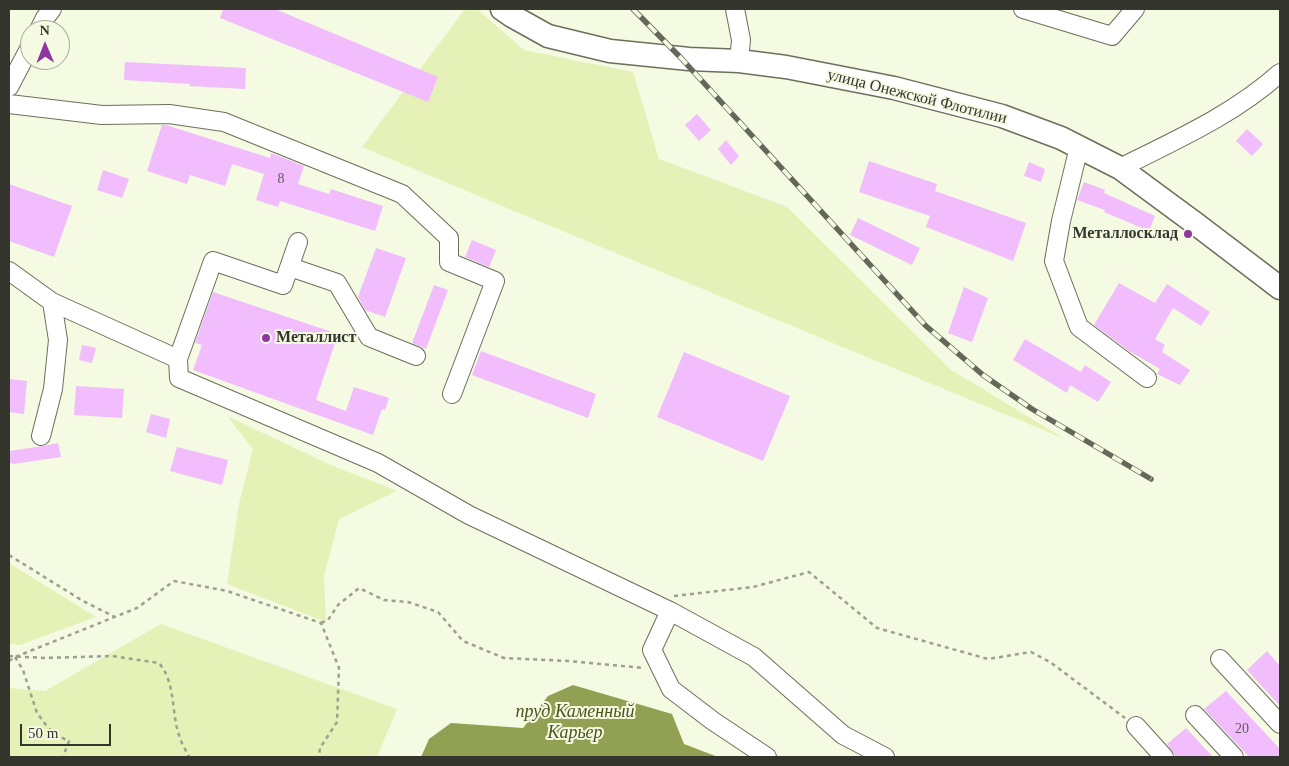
<!DOCTYPE html>
<meta charset="utf-8">
<style>
body{margin:0}
#map{position:relative;width:1289px;height:766px;overflow:hidden;background:#f5fae3;font-family:"Times New Roman",serif}
canvas{display:block}
.frame{position:absolute;inset:0;border:10px solid #34362d;pointer-events:none}
.north{position:absolute;left:20px;top:20px;width:50px;height:50px;box-sizing:border-box;background:#f5fae3;border:1px solid #a8ac9a;border-radius:50%;rotate:359deg;font-size:14px;font-weight:700;line-height:20px;text-align:center;color:#34362d}
.north::after{content:'';display:block;margin:auto;width:18px;height:22px;background:#9036a1;clip-path:polygon(50% 0,100% 100%,50% 72%,0 100%)}
.scale{position:absolute;left:20px;top:724px;width:91px;height:22px;box-sizing:border-box;border:2px solid #34362d;border-top:0;padding-left:6px;font-size:15px;line-height:18px;white-space:nowrap;color:#34362d;-webkit-text-stroke:4px #f5fae3;paint-order:stroke}
</style>
<div id="map">
<canvas width="1289" height="766"></canvas>
<div class="frame"></div>
<div class="north">N</div>
<div class="scale">50 m</div>
</div>
<script>
const context = document.querySelector('canvas').getContext('2d');
context.lineJoin = 'round';
function fill(path, color) {
  context.fillStyle = color;
  context.fill(path, 'evenodd');
}
function strokePath(path, color, width, dash) {
  context.strokeStyle = color;
  context.lineWidth = width;
  context.lineCap = dash ? 'butt' : 'round';
  context.setLineDash(dash || []);
  context.stroke(path);
}
function write(font, color, halo, rows, align = 'center') {
  context.font = font + ' "Times New Roman",serif';
  context.lineWidth = 4;
  context.setLineDash([]);
  context.textBaseline = 'middle';
  context.strokeStyle = halo;
  context.fillStyle = color;
  for (const [text, x, y, turn = 0] of rows) {
    context.save();
    context.translate(x, y);
    context.rotate((+turn || 0) * Math.PI / 180);
    context.textAlign = isNaN(turn) ? turn : align;
    if (halo) context.strokeText(text, 0, 0);
    context.fillText(text, 0, 0);
    context.restore();
  }
}
const green = new Path2D(`
 M465,9H477L524,50L633,72L659,159L787,207L950,369L1065,439L507,208L362,147Z
 M227,416L333,466L397,491L339,519L324,576L326,622L227,584L239,504L253,449Z
 M9,563L96,617L20,645L9,644Z
 M161,624L397,709L377,757H9V688L45,691Z`);
const water = new Path2D(`
 M573,685L672,714L684,744L718,757H421L429,739L451,723L523,728L548,696Z`);
const building = new Path2D(`
 M223,9H275L438,77L428,102L220,18Z
 M125,62L246,68L245,89L189,86L190,84L124,80Z
 M697,114L711,130L699,141L685,125Z
 M162,125H166L270,158L271,153L304,166L298,184L329,194L331,189L383,206L375,231L280,201L278,207L256,200L264,174L232,164L225,186L190,175L187,184L147,171Z
 M1247,129L1263,144L1252,156L1236,141Z
 M726,140L739,156L731,165L718,149Z
 M869,161L937,184L935,191L1026,223L1013,261L926,227L930,216L859,192Z
 M1029,162L1045,169L1041,182L1024,176Z
 M103,170L129,179L122,198L97,190Z
 M1084,182L1105,190L1104,193L1155,216L1149,231L1104,212L1105,210L1077,200Z
 M9,184L72,206L54,257L9,241Z
 M858,218L920,248L912,265L850,235Z
 M472,240L496,250L489,267L465,257Z
 M376,248L406,258L385,317L365,310L358,297Z
 M1119,283L1155,303L1167,284L1210,312L1201,326L1173,308L1155,339L1165,345L1162,352L1190,370L1180,385L1157,374L1160,369L1129,351L1094,325Z
 M434,285L448,290L426,349L412,343Z
 M964,287L988,298L972,342L948,333Z
 M213,292L338,334L316,400L346,411L354,387L389,398L385,410L382,409L373,435L193,370L202,345L195,343Z
 M1025,339L1081,372L1085,365L1111,382L1098,402L1070,385L1067,393L1013,360Z
 M82,345L96,348L92,363L79,360Z
 M481,351L596,394L588,418L472,375Z
 M684,352L790,396L763,461L657,417Z
 M9,379L27,381L24,414L9,412Z
 M76,386L124,389L122,418L74,415Z
 M151,414L170,419L166,438L146,432Z
 M58,443L61,457L13,464L9,462V451L43,446Z
 M177,447L228,460L222,485L170,471Z
 M1267,651L1280,666V706L1247,670Z
 M1226,691L1280,749V757H1249L1204,709Z
 M1186,728L1213,757H1176L1167,744Z`);
const path = new Path2D(`
 M9,555L83,601L115,617
 M674,596L753,587L809,572L877,628L988,659L1031,652L1050,662L1125,718
 M321,623L328,620L338,605L359,588L384,600L408,602L438,612L463,641L504,658L568,661L644,668
 M9,656L44,658L112,656L159,663C176,683 171,712 179,735C181,743 186,750 189,757
 M15,657L23,670L37,713L46,725L54,734L69,741L63,757
 M9,661L15,657L137,608L174,581L227,591L321,623L339,668L337,722L320,748L319,757`);
const minor = new Path2D(`
 M735,9L741,40L739,61
 M1023,9L1112,36L1135,9
 M39,30L45,18L52,9
 M9,87L30,47
 M9,104L102,115L169,114L224,122L402,194L449,238V262L495,281L452,394
 M1079,147L1061,221L1054,261L1079,327L1147,378
 M1111,163L1120,168C1176,140 1233,115 1280,73
 M298,242L283,285L213,261L178,359L179,378L378,463L469,515L670,611L754,657L843,735L885,757
 M290,267L337,283L369,337L416,356
 M9,271L52,302L178,359
 M41,436L53,389L58,340L52,302
 M670,611L652,650L671,689L713,721L767,757
 M1220,659L1280,724
 M1195,715L1234,757
 M1136,726L1164,757`);
const major = new Path2D(`
 M502,9L512,16L548,36L610,51L689,59L739,61L786,67L894,88L1002,116L1061,138L1120,168L1196,224L1280,288`);
const rail = new Path2D(`
 M633,9L681,58L926,326L983,375L1032,409L1151,479`);
const markers = [
 [1188,234,5,"#9036a1"],
 [266,338,5,"#9036a1"]
];
const numberNames = [
 ["8",281,179],
 ["20",1242,729]
];
const streetNames = [
 ["улица Онежской Флотилии",917,97,14]
];
const poiNames = [
 ["Металлосклад",1178,234],
 ["Металлист",276,338,"left"]
];
const waterNames = [
 ["пруд Каменный",575,712],
 ["Карьер",575,733]
];
fill(green, '#e5f1b7');
fill(water, '#92a053');
fill(building, '#f2bdfc');
strokePath(minor, '#6b6f5b', 20);
strokePath(major, '#6b6f5b', 25);
strokePath(path, '#9ca08f', 2.5, [4, 4]);
strokePath(minor, '#fff', 18);
strokePath(major, '#fff', 22);
strokePath(rail, '#64675a', 5.5);
strokePath(rail, '#f5fae3', 4, [11]);
for (const [x, y, r, color] of markers) {
  const dot = new Path2D();
  dot.arc(x, y, r, 0, 2 * Math.PI);
  context.fillStyle = color;
  context.fill(dot);
  strokePath(dot, '#f5fae3', 2);
}
write('14px', '#645861', null, numberNames);
write('16px', '#34362d', '#f5fae3', streetNames);
write('bold 16px', '#34362d', '#f5fae3', poiNames, 'right');
write('italic 18px', '#4c541c', '#f5fae3', waterNames);
</script>
